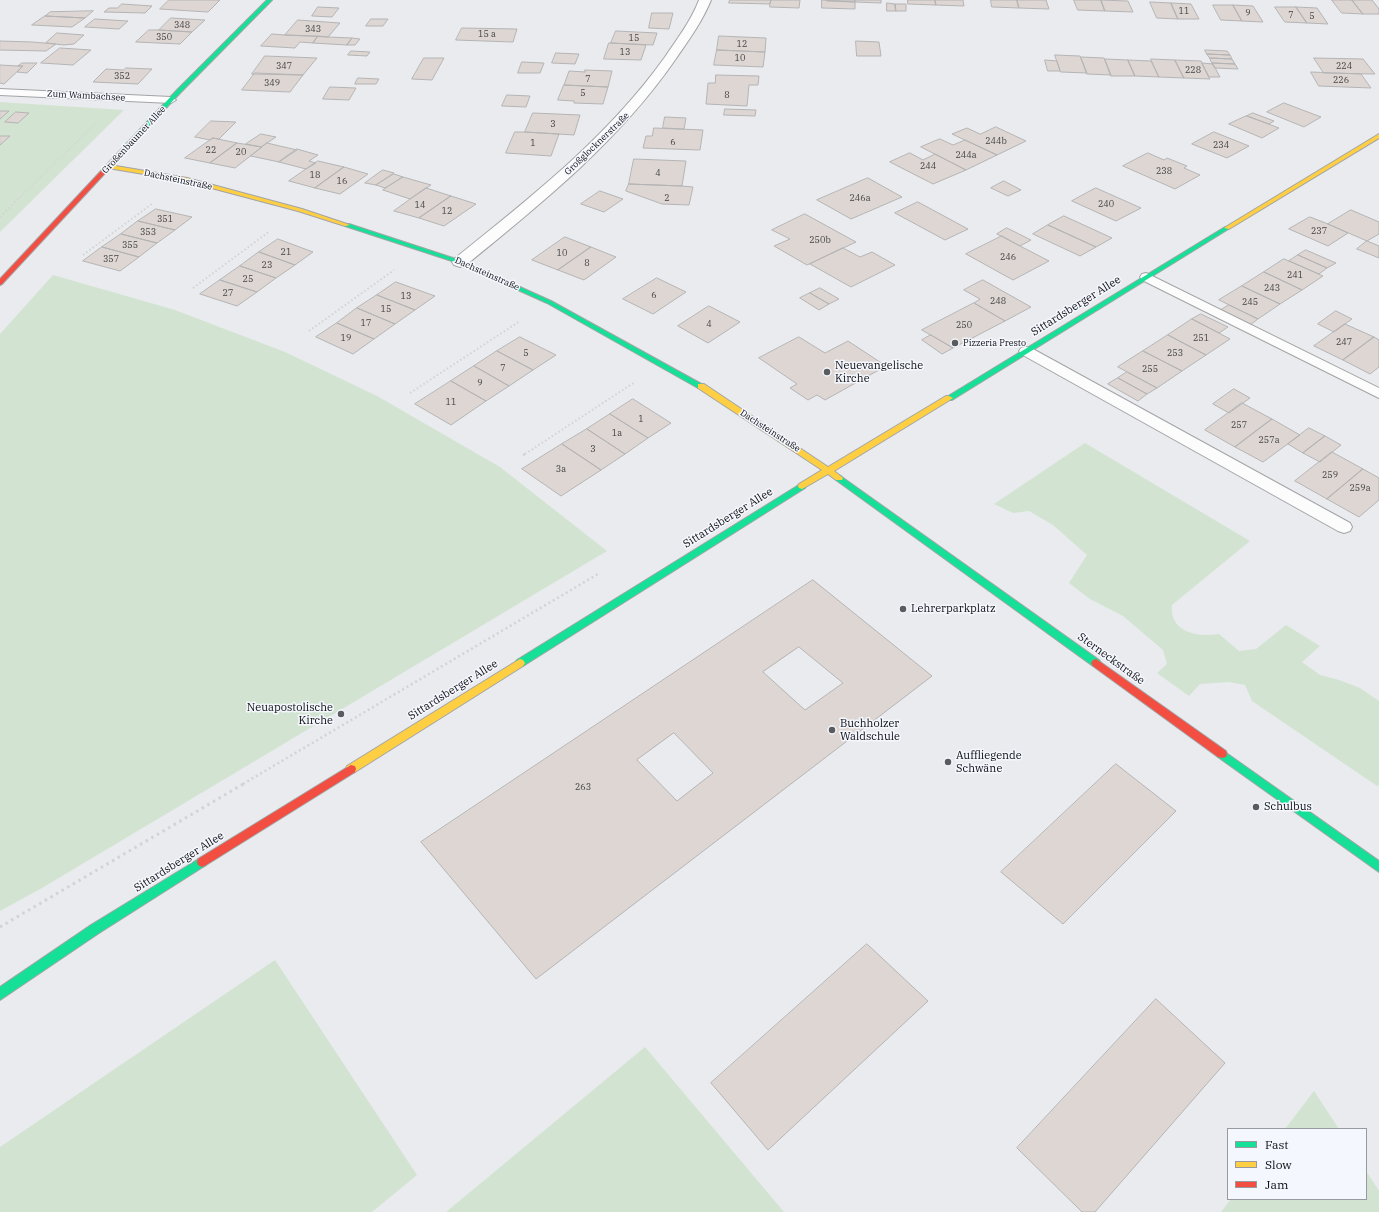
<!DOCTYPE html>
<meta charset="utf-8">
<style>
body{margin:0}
#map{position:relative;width:1379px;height:1212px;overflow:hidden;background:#e9ebee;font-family:"IBM Plex Serif",serif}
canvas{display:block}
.legend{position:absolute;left:1227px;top:1128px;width:140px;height:72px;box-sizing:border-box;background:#f4f7fe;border:1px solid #989a9f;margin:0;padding:5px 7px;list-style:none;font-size:12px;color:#0d0e10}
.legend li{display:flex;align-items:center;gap:8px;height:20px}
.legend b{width:20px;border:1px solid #989a9f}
</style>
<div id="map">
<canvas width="1379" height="1212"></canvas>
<ul class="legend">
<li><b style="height:5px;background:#16e098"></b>Fast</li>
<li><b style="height:5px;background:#ffcf43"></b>Slow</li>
<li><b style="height:5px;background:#f24e42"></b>Jam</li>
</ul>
</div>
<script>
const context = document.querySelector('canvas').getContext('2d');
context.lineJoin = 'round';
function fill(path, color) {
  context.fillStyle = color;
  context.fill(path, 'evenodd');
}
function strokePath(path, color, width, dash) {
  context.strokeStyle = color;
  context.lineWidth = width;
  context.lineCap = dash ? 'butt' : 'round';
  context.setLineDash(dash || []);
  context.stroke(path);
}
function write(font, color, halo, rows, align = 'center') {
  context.font = font + ' "IBM Plex Serif",serif';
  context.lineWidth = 3;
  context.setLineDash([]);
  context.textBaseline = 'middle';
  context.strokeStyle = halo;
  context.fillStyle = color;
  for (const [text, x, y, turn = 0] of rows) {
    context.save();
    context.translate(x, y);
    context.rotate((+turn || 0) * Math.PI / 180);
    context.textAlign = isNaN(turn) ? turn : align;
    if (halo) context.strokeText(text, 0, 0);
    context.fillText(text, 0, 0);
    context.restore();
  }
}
const green = new Path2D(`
 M0,102L124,110L0,232Z
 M53,275L175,310L285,352L377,396L500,467L607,551L42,888L0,911V334Z
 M1085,443L1250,541L1172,605C1169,632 1198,638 1219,634L1239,651L1256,649L1286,625L1320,646L1302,662L1320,675L1339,680L1360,688L1379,701V785L1377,786L1252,701L1245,685L1229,682L1200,684L1189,696L1157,673L1167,664L1163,650L1123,616L1090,599L1069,583L1087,555L1053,525L1029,511L1013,513L994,504Z
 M275,960L417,1175L372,1212H0V1147Z
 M645,1047L784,1212H446Z
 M1314,1091L1339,1129H1285Z
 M1366,1171L1379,1191V1212H1221L1231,1199H1366Z`);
const building = new Path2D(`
 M169,0H220L208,12L160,9Z
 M730,0H771L770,4L729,3Z
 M771,0H800L799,8L770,7Z
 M822,0L855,2V9L822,8Z
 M827,0H855V2L827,1Z
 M855,0H881V3L855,2Z
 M908,0H935L936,5L908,4Z
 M935,0H963L964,6L936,5Z
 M991,0H1017L1019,8L992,7Z
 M1017,0H1046L1049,9L1019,8Z
 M1074,0H1101L1105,11L1078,10Z
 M1101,0L1128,1L1133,12L1105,11Z
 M1332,0H1352L1363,14L1342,13Z
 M1352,0H1372L1379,9V14H1363Z
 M1150,2L1171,3L1178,19L1157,18Z
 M887,3L895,4L896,11H887Z
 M1171,3L1191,4L1199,19H1178Z
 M122,4L152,6L145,13L104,12L109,8H117Z
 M895,4H906V11H896Z
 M1213,5H1233L1242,21L1221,20Z
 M1233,5L1253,6L1263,22L1242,21Z
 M318,7L339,8L332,17L312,16Z
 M1275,7H1296L1307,23L1285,22Z
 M1296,7L1317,8L1328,24L1307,23Z
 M93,11L85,18L45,16L50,12Z
 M652,13H673L669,29L649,28Z
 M45,16L85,18L72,27L32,25Z
 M171,18L205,20L192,32L159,30Z
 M95,19L128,21L119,29L85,27Z
 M371,19H388L383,26H366Z
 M298,20L340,23L328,37L285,35Z
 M462,28L517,29L513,42L456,40Z
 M149,30H159L192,32L180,44L136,42Z
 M616,31L657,33L653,45L611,43Z
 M57,33L84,35L74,44L64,45L46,43Z
 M272,34L285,35L318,36L313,43L300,42L295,48L261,46Z
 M318,36L328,37L352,38L347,45L313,43Z
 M719,36L766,38L765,52L717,50Z
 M352,38L360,39L355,45H347Z
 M0,41L32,42L56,44L46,51L0,50Z
 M856,41L879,42L881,56H857Z
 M609,43H611L646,45L641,60L604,59Z
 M60,48L91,50L73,65L41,63Z
 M717,50L765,52L763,67L714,65Z
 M1205,50L1227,51L1230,55L1207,54Z
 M351,51L370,52L367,56L348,55Z
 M556,53L579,54L575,64L552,63Z
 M1207,54L1230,55L1232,59L1210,58Z
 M1055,55L1080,56L1087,73L1061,72Z
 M265,56L292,57L317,58L303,75L252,74Z
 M1081,57L1104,58L1111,75L1087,74Z
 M424,58H444L432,80L412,79Z
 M1210,58L1232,59L1235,64L1212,63Z
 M1314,58L1363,59L1375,74L1324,73Z
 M1105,59L1128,60L1135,76H1111Z
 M1151,59L1175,60L1184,78L1159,77Z
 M1045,60L1057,61L1060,71H1048Z
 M1128,60L1151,61L1159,77L1135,76Z
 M1175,60L1201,61L1210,79L1184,78Z
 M522,62L544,63L540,73H518Z
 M22,63H37L27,73L17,72L23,66H18Z
 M1202,63L1213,64L1220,77H1209Z
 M1212,63L1235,64L1238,69L1215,68Z
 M0,65L18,66H23L4,84L0,83Z
 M126,68L152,69L138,84L93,82L106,69L123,70Z
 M585,70L612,71L608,87L564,85L569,71L585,72Z
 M1311,72L1361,74L1371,88L1319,86Z
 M255,73L303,75L290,92L242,90Z
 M716,75L759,76L758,85H749L747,106L706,104L708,83H715Z
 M358,78L379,79L376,84H355Z
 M564,85L608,87L603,104L574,103V101L558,100Z
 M330,87L356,88L349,100L323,99Z
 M507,95L530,96L526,107L502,106Z
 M1284,103L1321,117L1304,127L1267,112Z
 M725,109L756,110L755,116L724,115Z
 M0,111H9L0,119Z
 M16,112L29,113L18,123L5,122Z
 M533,113L580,115L574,135L525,132Z
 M1253,113L1274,121L1269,124L1247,116Z
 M1246,116H1247L1279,128L1262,138L1229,124Z
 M665,117L686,118L684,129L663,128Z
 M211,121L236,122L219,139L213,138L210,140L195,137Z
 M996,127L1026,141L997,155L952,134L967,128L980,134Z
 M654,128L703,130L700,150L643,148L646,136H652Z
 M515,132H525L559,134L551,156L506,153Z
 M1214,132L1249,146L1227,158L1192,144Z
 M261,134L276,137L261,147L246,144Z
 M0,136H10L0,145Z
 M213,138L237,143L210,163L185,158Z
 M940,139L953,145L965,140L997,155L966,170L921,147Z
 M237,143L262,147L235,168L210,163Z
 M267,143L297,150L279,162L251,156Z
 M297,149L318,155L309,161L316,163L306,169L279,162Z
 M910,153L923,160L935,154L966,170L933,184L890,162Z
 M1148,153L1164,160L1167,158L1187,166L1184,168L1200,175L1175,189L1123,166Z
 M634,159L686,161L682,186L629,184Z
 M318,161L344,167L315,188L289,181Z
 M344,167L368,174L340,194L315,188Z
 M383,170L394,173L376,185L365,183Z
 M394,174L403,177L385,188L376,185Z
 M403,177L431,185L410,199L383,190Z
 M868,178L902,197L851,219L817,200Z
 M1004,181L1021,190L1008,196L991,188Z
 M629,184L682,186L693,187L689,205L662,204L626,191Z
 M426,188L451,196L419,218L394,211Z
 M1096,188L1141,208L1116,221L1072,201Z
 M600,191L623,199L604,212L581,204Z
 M451,196L476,204L444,226L419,218Z
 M918,202L968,229L945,240L895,213Z
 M156,209L192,217L175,230L138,221Z
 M1351,210L1379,222V234L1367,241L1328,224Z
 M805,214L856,242L807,265L774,246L790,239L772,230Z
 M1064,216L1112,238L1096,247L1048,225Z
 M1310,217L1328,224L1348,233L1328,246L1289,229Z
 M138,221L175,230L157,243L121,234Z
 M1048,225L1096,247L1080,256L1033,234Z
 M1007,228L1031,240L1020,246L997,234Z
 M121,234L157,243L139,257L102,247Z
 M1002,236L1020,246L1049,261L1013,280L966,254Z
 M565,237L591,247L558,270L532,260Z
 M278,239L313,252L295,265L259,252Z
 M1367,241L1379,246V258L1357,249Z
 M102,247L139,257L120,271L83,261Z
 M591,247L616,257L584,280L558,270Z
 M843,248L860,257L872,252L895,265L851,287L810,264Z
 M1306,250L1336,263L1327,268L1298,255Z
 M259,252L295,265L276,278L240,266Z
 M1298,255L1327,268L1319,274L1289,261Z
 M1284,259L1289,261L1323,276L1302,290L1264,272Z
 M240,266L276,278L257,292L220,280Z
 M1264,272L1302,290L1280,304L1242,286Z
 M657,278L686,292L653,314L623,299Z
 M220,280L257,292L237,306L200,294Z
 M983,280L1031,307L1005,321L974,303L980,299L964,290Z
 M396,282L435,296L415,310L377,295Z
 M1242,286L1280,304L1258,319L1219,300Z
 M820,288L839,299L829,304L810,293Z
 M810,293L829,304L819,310L800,298Z
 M377,295L415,310L395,324L357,308Z
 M974,303L1005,321L953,348L922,330Z
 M1229,305L1258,319L1250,325L1221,310Z
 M709,306L740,322L708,343L678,326Z
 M357,308L395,324L374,339L337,323Z
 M1336,311L1352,319L1334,332L1318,324Z
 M1201,314L1228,327L1219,333L1192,319Z
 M1192,319L1219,333L1230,339L1206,355L1168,335Z
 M337,323L374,339L353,354L316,337Z
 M1345,324L1374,337L1343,360L1314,346Z
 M931,335L953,348L942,354L922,340Z
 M1168,335L1206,355L1182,371L1143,351Z
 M520,337L556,355L533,370L497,351Z
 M799,337L825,353L848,341L886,366L825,400L817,395L808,400L790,388L797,384L759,358Z
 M1374,337L1379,340V367L1370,374L1343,360Z
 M497,351L533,370L509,386L474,366Z
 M1143,351L1182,371L1157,388L1118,367Z
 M474,366L509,386L486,401L451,381Z
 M1127,372L1157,388L1147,394L1118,378Z
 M1118,378L1147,394L1138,401L1108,384Z
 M451,381L486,401L451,425L415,404Z
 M1234,389L1250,398L1229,413L1213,404Z
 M633,399L671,423L648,438L610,414Z
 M1242,403L1272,419L1235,447L1205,430Z
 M610,414L648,438L625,454L587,429Z
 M1272,419L1300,435L1263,462L1235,447Z
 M1309,428L1325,436L1303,453L1288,444Z
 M587,429L625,454L601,470L562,444Z
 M1325,436L1341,445L1320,462L1303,453Z
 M562,444L601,470L561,496L522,469Z
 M1332,452L1363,469L1327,499L1295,481Z
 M1363,469L1379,478V500L1359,517L1327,499Z
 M813,580L932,676L536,979L421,842ZM799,647L843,683L805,710L763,672ZM674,733L713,773L677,801L637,760Z
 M1116,764L1176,811L1063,924L1001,872Z
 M867,944L928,1001L768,1150L711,1083Z
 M1156,999L1225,1063L1095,1212H1082L1017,1148Z`);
const pathFar3 = new Path2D(`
 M19,198L96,123`);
const pathFar2 = new Path2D(`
 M0,217L20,197
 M83,255L153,203
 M193,288L270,231
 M309,331L394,270
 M410,393L520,321
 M525,454L635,382`);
const pathFar1 = new Path2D(`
 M523,455L527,453
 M243,784L598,574`);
const path = new Path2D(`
 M0,927L245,783`);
const lane = new Path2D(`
 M0,89L171,97L176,100L171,103L0,95Z
 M1146,273L1379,388V398L1142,280L1140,277L1142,274Z
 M1026,347L1031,348L1350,523L1352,527L1350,531L1344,533L1338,531L1021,354L1019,351L1021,348Z`);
const street = new Path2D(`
 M699,0H711C702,22 688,41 675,60C619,141 542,203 466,265L460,267L454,265L452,262L454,259C530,198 608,137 665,57C677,39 691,21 699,0Z`);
const fast = new Path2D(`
 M267,0H272L181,92L120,157H116V155L177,90Z
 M345,224H349L462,261L551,301L705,386L704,388H698L547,303L458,263L345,226Z
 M1225,227L1230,228L952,400H949L945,398Z
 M839,475L1099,660L1101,663L1099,666H1093L836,480L835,478L836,476Z
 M802,483L805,484L806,486L805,488L523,666H517L515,663L517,660Z
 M1222,750L1379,861V872L1218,757L1217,754L1218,751Z
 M202,857L206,859L207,862L206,865L99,933L0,1000V987L91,925Z`);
const slow = new Path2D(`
 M1379,134V138L1229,229L1224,228Z
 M110,165L187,178L302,209L350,225L345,226L298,211L185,181L108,168V166Z
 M698,384H704L828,467L946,396H949L953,398L834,471L843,478L842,480H836L828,474L802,489L799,488L798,486L799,484L822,470L698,388Z
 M520,659L523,660L525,663L523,666L355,772L351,773L347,772L346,769L347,766Z`);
const jam = new Path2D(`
 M116,155L121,156L2,284L0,285V279Z
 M1096,659L1226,751L1227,754L1226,757L1222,758L1218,757L1093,666L1091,663L1093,660Z
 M351,765L355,766L356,769L355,772L206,865L202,867L198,865L197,862L198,859Z`);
const markers = [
 [955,343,4,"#5a5b5e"],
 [827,372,4,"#5a5b5e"],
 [903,609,4,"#5a5b5e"],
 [341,714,4,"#5a5b5e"],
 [832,730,4,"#5a5b5e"],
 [948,762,4,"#5a5b5e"],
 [1256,807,4,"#5a5b5e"]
];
const numberNames = [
 ["11",1184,11],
 ["9",1248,13],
 ["7",1291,15],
 ["5",1312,16],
 ["348",182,25],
 ["343",313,29],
 ["15 a",487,34],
 ["350",164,37],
 ["15",634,38],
 ["12",742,44],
 ["13",625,52],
 ["10",740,58],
 ["347",284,66],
 ["224",1344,66],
 ["228",1193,70],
 ["352",122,76],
 ["7",588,79],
 ["226",1341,80],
 ["349",272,83],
 ["5",583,93],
 ["8",727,95],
 ["3",553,124],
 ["244b",996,141],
 ["6",673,142],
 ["1",533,143],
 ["234",1221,145],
 ["22",211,150],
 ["20",241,152],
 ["244a",966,155],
 ["244",928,166],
 ["238",1164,171],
 ["4",658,173],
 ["18",315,175],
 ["16",342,181],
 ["2",667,198],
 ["246a",860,198],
 ["240",1106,204],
 ["14",420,205],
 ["12",447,211],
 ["351",165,219],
 ["237",1319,231],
 ["353",148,232],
 ["250b",820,240],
 ["355",130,245],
 ["21",286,252],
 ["10",562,253],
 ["246",1008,257],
 ["357",111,259],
 ["8",587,263],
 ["23",267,265],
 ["241",1295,275],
 ["25",248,279],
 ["243",1272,288],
 ["27",228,293],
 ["6",654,295],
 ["13",406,296],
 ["248",998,301],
 ["245",1250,302],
 ["15",386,309],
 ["17",366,323],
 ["4",709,324],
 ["250",964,325],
 ["19",346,338],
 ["251",1201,338],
 ["247",1344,342],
 ["5",526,353],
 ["253",1175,353],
 ["7",503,368],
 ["255",1150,369],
 ["9",480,383],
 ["11",451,402],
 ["1",641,419],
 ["257",1239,425],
 ["1a",617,433],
 ["257a",1269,440],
 ["3",593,449],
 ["3a",561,469],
 ["259",1330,475],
 ["259a",1360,488],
 ["263",583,787]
];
const farStreetnames = [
 ["Zum Wambachsee",86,96,3],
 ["Großenbaumer Allee",134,140,-47],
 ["Großglocknerstraße",597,144,-44],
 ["Dachsteinstraße",178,180,12],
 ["Dachsteinstraße",487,274,24],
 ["Dachsteinstraße",770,431,33]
];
const farPoinames = [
 ["Pizzeria Presto",963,343]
];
const streetNames = [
 ["Sittardsberger Allee",1076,306,-32],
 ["Sittardsberger Allee",728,518,-32],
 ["Sterneckstraße",1111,659,36],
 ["Sittardsberger Allee",453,690,-32],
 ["Sittardsberger Allee",179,862,-32]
];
const poiNames = [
 ["Neuevangelische",835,366],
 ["Kirche",835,379],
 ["Lehrerparkplatz",911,609],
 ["Neuapostolische",333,708,"right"],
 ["Kirche",333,721,"right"],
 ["Buchholzer",840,724],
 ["Waldschule",840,737],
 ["Auffliegende",956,756],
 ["Schwäne",956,769],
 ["Schulbus",1264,807]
];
fill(green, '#d2e4d1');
fill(building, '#ddd6d3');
strokePath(building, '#b5b4b5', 1);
strokePath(lane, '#a3a4a6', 2);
strokePath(street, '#a3a4a6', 2);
strokePath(fast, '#a3a4a6', 2);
strokePath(slow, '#a3a4a6', 2);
strokePath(jam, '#a3a4a6', 2);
strokePath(pathFar3, '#d3d3d4', 1.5, [1, 2]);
strokePath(pathFar2, '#d3d3d4', 2, [1.5, 2.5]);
strokePath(pathFar1, '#d3d3d4', 2.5, [2, 3]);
strokePath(path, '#d3d3d4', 3, [2.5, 4]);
fill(lane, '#fcfcfc');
fill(street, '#fcfcfc');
fill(fast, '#16e098');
fill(slow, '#ffcf43');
fill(jam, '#f24e42');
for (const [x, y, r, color] of markers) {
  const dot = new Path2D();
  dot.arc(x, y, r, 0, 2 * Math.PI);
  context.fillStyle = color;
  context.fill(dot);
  strokePath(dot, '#f4f7fe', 1.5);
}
write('9px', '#434243', null, numberNames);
write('9px', '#0d0e10', '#f4f7fe', farStreetnames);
write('9px', '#0d0e10', '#f4f7fe', farPoinames, 'left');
write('11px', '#0d0e10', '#f4f7fe', streetNames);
write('11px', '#0d0e10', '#f4f7fe', poiNames, 'left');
</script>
